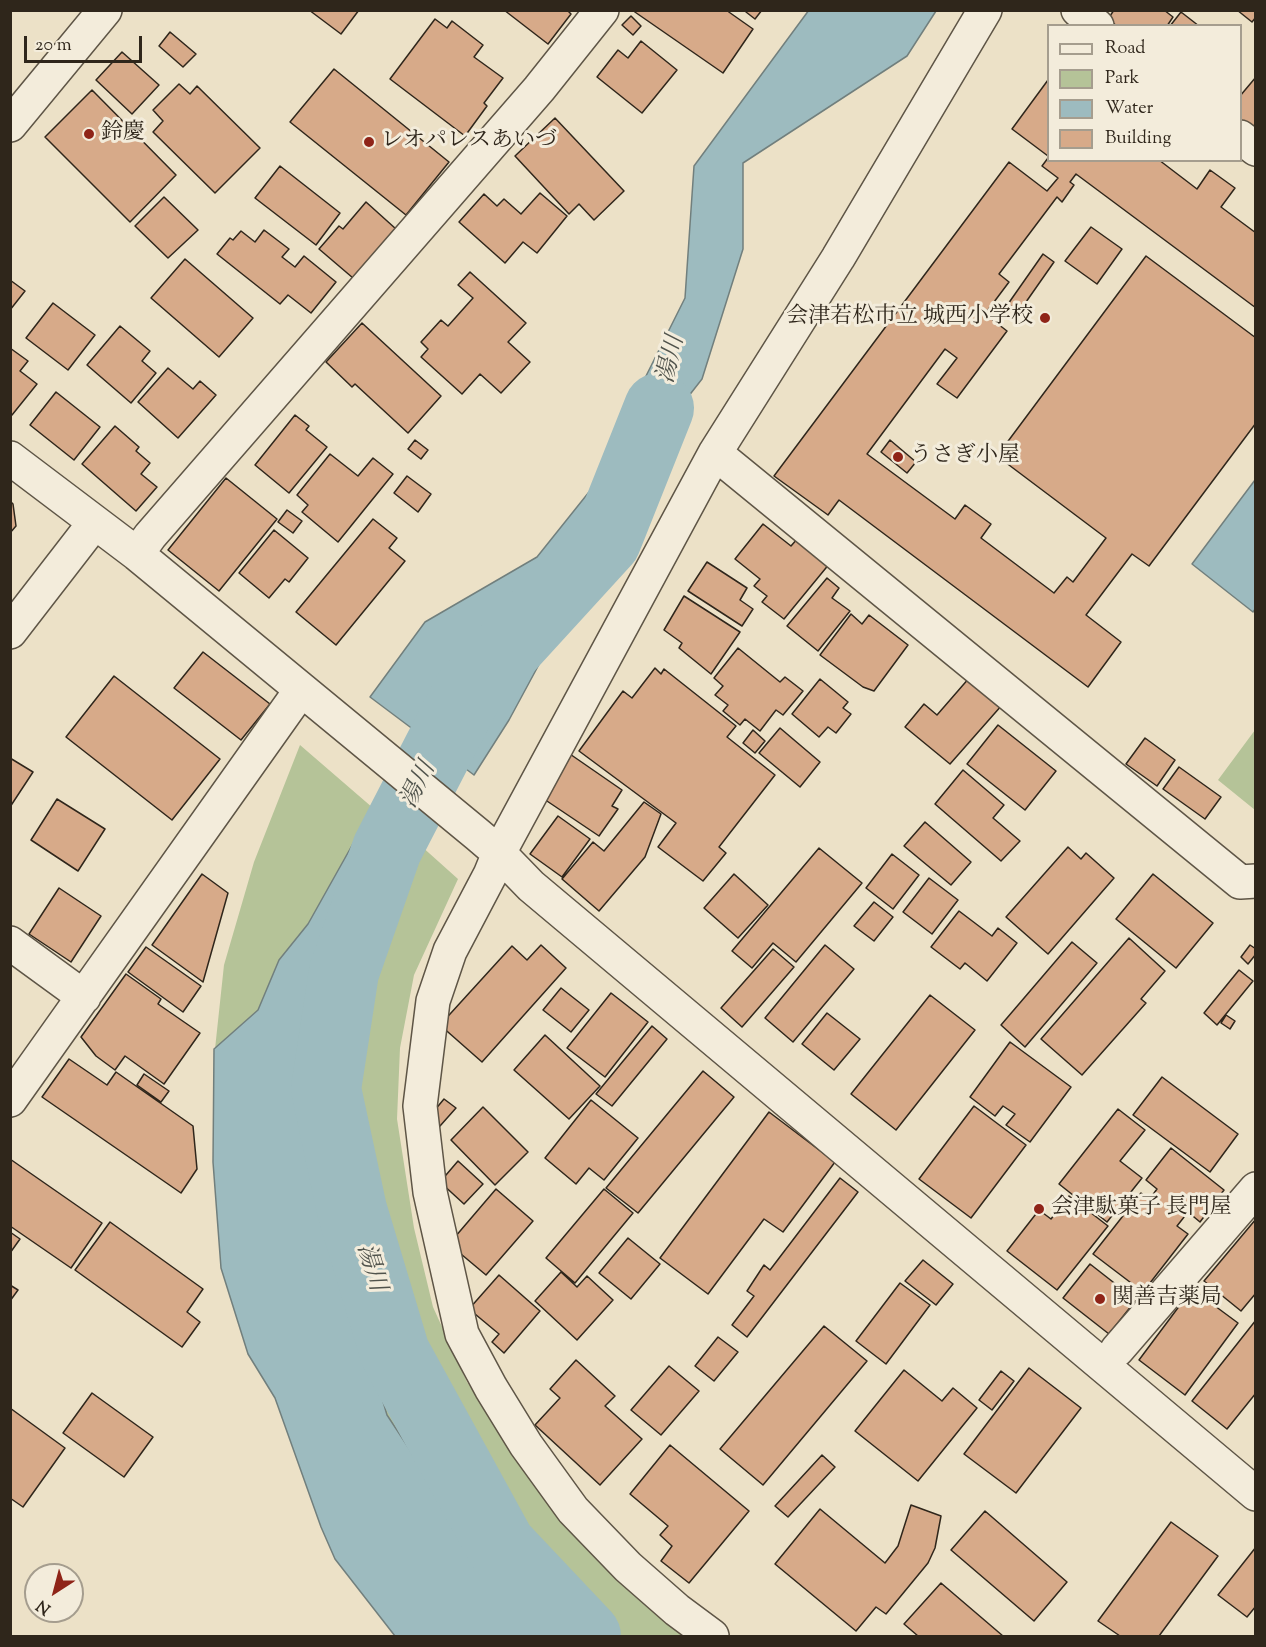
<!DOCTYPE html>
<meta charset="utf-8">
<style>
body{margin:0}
#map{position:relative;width:1266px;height:1647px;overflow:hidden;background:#ece1c7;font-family:"Sorts Mill Goudy",serif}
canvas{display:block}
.frame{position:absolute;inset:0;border:12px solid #2f261b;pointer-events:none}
.legend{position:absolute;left:1047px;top:24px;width:195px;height:138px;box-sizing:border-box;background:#f3ecdb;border:2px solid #a59d8e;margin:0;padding:8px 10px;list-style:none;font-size:18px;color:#2f261b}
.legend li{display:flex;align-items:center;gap:12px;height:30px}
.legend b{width:30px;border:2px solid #a59d8e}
.north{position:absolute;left:24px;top:1563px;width:60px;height:60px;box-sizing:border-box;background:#f3ecdb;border:2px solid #a59d8e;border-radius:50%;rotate:216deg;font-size:16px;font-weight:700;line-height:24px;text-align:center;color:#2f261b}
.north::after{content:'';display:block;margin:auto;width:21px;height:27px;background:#8f2418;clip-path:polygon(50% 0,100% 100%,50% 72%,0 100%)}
.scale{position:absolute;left:24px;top:36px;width:118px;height:27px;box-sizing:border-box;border:3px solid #2f261b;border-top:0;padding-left:8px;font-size:18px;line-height:21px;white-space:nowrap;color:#2f261b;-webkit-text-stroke:4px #f3ecdb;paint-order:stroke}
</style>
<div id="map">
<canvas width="1266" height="1647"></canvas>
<div class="frame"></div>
<ul class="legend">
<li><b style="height:8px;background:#f3ecdb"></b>Road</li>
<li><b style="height:16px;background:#b5c398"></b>Park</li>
<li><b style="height:16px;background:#9dbbbf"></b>Water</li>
<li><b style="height:16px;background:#d7aa89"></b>Building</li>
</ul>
<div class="north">N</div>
<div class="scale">20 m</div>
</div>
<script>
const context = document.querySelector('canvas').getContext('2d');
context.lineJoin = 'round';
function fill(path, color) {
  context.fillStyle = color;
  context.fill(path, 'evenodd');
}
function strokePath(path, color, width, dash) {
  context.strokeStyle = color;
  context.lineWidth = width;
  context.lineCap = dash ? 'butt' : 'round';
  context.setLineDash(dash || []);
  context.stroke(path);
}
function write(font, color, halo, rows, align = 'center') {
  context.font = font + ' "Sorts Mill Goudy","Noto Serif JP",serif';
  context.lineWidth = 6;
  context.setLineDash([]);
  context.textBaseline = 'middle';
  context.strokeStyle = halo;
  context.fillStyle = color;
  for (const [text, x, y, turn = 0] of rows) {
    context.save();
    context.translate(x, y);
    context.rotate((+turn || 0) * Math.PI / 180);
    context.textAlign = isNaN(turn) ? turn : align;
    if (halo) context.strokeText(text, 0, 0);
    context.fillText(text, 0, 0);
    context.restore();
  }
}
const green = new Path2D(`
 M1255,730V810L1218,780Z
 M300,745L373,808L308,924L279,960L258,1010L215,1049L224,965L254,862Z
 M410,836L458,879L414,975L400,1048L397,1119L414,1228L433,1307L467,1382L521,1459L690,1636H540L484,1562L387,1415L364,1337L336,1221L315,1106L321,1025Z`);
const water = new Path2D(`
 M809,10L936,11L907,56L743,163V249L702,379L677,411L624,497L563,620L509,720L474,775L370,697L425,622L537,557L597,482L636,396L685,298L694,166Z
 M1255,480L1256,608L1253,612L1192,564Z
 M373,808L410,836L321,1025L315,1106L336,1221L364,1337L387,1415L484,1562L540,1636H395L335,1559L321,1527L275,1398L248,1354L221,1268L213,1162L214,1049L258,1010L279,960L308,924Z`);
const river = new Path2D(`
 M586,1636L501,1546L395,1353L352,1210L326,1089L344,972L387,849L468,692L606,541L659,408`);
const building = new Path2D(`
 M309,10H359L341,34Z
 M504,10H567L571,14L548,44Z
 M632,10H726L753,29L723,73Z
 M747,10H762L755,19L746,12Z
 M1114,10H1164L1173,17L1167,26H1117L1108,19Z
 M1237,10H1256V17L1252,22Z
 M1181,12L1199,26H1170Z
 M631,16L641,26L633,35L622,25Z
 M435,19L447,28L452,21L483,45L474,57L503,78L484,103L487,106L465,136L390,79Z
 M170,32L196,54L183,67L159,46Z
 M641,41L677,70L642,113L597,77L618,50L628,58Z
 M122,52L159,85L132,114L96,80Z
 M334,69L449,162L406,215L290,122Z
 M1256,77V133L1240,122V96Z
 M1048,80V156L1012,129Z
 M179,84L190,94L197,86L260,148L215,193L153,132L163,121L153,110Z
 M92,90L176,175L130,222L45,137Z
 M555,118L624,191L594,220L579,204L569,214L515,156Z
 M1048,158V160H1159L1197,189L1210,170L1235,188L1221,207L1256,233V308L1076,174L1070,182L1074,185L1062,202L1057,197L999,274L1009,282L985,314L1007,331L957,398L937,384L957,358L945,349L867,454L955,519L965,505L991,524L981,538L1054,593L1067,577L1073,582L1106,538L997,456L1146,256L1256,338V423L1149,566L1132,554L1086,615L1121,642L1088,687L839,500L828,515L774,476L1009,162L1047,191L1058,178L1042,166Z
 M280,166L340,213L316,245L255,198Z
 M540,193L567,216L537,253L523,242L505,263L459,222L484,194L497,206L504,199L521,214Z
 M164,197L198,230L168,258L135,226Z
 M366,202L396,229L353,278L319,249L339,226L343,229Z
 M1091,227L1122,249L1097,284L1065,261Z
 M264,230L289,249L282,257L295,267L304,256L336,282L311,313L288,295L280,304L217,254L230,238L233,240L241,231L255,242Z
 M1043,254L1054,262L1019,312L1008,304Z
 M185,259L253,318L219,357L151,298Z
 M470,272L526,323L508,342L530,362L501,393L480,374L462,394L421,357L428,349L421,342L441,320L448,326L473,298L458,285Z
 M10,280L25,291L10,310Z
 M53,303L95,335L68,370L26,338Z
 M362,323L441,396L408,433L355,384L352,387L326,362Z
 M120,326L150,351L142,361L156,373L131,403L87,365Z
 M10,348L28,361L20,371L37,384L12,415L10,413Z
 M168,368L193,389L200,381L216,395L178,438L138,402Z
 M56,392L100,427L74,460L30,425Z
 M295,415L309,426L306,430L327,447L289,493L255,465Z
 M115,426L139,447L136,451L150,463L141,474L157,487L136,511L82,464Z
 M415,440L428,450L421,459L408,449Z
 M890,440L916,462L907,473L881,452Z
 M330,454L358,476L373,458L393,474L338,542L302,512L308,505L297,495Z
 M407,476L431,494L418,512L394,493Z
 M226,478L277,519L219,591L168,550Z
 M10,501L13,504L16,526L10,533Z
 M287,510L302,521L293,533L278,522Z
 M373,519L397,538L389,548L405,561L336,645L296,612Z
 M763,524L791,546L798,538L830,563L784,619L762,602L767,596L754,586L760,579L735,559Z
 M274,530L308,558L289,582L285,579L269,598L239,573Z
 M707,562L747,588L740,600L753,609L742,626L688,591Z
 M827,578L839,588L832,598L850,611L818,651L787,626Z
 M684,596L740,632L711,674L679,648L682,643L664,630Z
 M851,614L862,624L869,615L908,645L874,691L863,687L820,655Z
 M738,648L780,682L785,677L803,691L783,715L776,710L760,731L745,719L740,725L723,711L728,705L715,695L723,686L714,678Z
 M203,652L270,704L241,740L174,688Z
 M655,668L661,674L664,669L736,726L727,737L775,775L719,847L726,853L703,881L658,847L676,823L579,751L623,691L632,698Z
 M114,676L220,759L172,820L66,737Z
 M970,677L1002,705L950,764L905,727L924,704L937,715Z
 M820,679L848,702L843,708L851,714L836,733L828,727L819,737L792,714Z
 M998,725L1056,771L1025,810L967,764Z
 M780,728L820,762L800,787L759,753Z
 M753,730L765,741L755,753L743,743Z
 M1145,738L1175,760L1157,786L1126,764Z
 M567,752L622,790L612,806L618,809L599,836L538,795Z
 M10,758L33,772L10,807Z
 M1179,767L1221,797L1205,819L1163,789Z
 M963,770L1004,805L993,818L1020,841L1001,861L935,804Z
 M57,799L105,829L78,871L31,840Z
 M644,802L661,814L645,857L599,911L562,879L593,842L604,851Z
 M558,816L590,839L562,877L530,854Z
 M925,822L971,862L951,885L904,846Z
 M1068,847L1081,859L1086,853L1114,878L1048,954L1006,917Z
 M819,848L862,883L796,962L773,943L752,968L732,951Z
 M892,854L919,875L893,909L866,888Z
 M202,874L228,893L203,982L152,945Z
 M734,874L768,905L738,938L704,908Z
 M1153,874L1213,923L1176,968L1116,919Z
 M929,878L958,900L932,934L903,912Z
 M59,888L101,916L71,962L29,934Z
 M874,902L893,917L874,941L854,926Z
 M959,911L992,936L998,928L1017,943L987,981L965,963L960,969L931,947Z
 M1129,938L1165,971L1141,999L1146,1003L1082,1075L1041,1039Z
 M1072,942L1097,963L1025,1047L1001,1025Z
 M541,945L566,968L482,1062L440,1025L512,946L527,960Z
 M825,945L854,969L793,1042L765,1018Z
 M1250,945L1256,949V954L1248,964L1241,957Z
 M146,947L201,986L183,1012L128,972Z
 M773,949L794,967L742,1027L721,1008Z
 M1239,970L1253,981L1217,1025L1204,1013Z
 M126,974L161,999L158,1004L200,1033L164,1084L125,1056L115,1070L96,1056L81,1037Z
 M561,988L589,1010L571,1032L543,1010Z
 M611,993L648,1022L605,1077L567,1048Z
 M930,995L975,1030L896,1130L851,1094Z
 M827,1013L860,1039L834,1070L802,1044Z
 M1226,1015L1235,1021L1230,1029L1221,1023Z
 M652,1026L667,1039L612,1106L596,1094Z
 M545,1035L600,1086L569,1119L514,1070Z
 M1010,1042L1071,1087L1030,1142L1006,1125L1015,1114L1003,1106L995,1116L970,1097Z
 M69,1059L107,1085L116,1072L193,1126L197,1169L181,1193L42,1097Z
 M703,1071L734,1097L638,1213L606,1188Z
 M144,1074L169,1091L161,1102L137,1085Z
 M1162,1077L1238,1134L1210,1172L1133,1115Z
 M444,1099L456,1108L440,1126L429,1117Z
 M591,1100L638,1138L604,1180L589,1168L576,1184L545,1158Z
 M974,1106L1026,1145L971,1218L919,1179Z
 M483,1107L528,1152L495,1185L451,1140Z
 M1118,1109L1145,1130L1120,1161L1142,1178L1107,1222L1059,1184Z
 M769,1112L835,1162L783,1232L764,1219L708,1294L660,1258Z
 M1171,1148L1224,1190L1200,1222L1188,1212L1177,1226L1188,1234L1143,1292L1093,1254L1141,1193L1149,1200L1157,1189L1146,1180Z
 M10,1159L102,1223L71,1268L10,1226Z
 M458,1161L483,1184L464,1204L440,1182Z
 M840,1178L858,1192L747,1337L732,1325L754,1296L747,1291L764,1265L770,1270Z
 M496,1189L533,1221L486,1275L449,1244Z
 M604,1189L633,1213L575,1283L546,1258Z
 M1069,1196L1108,1226L1057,1290L1007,1251L1039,1210L1051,1219Z
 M1256,1219V1293L1241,1311L1204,1281Z
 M110,1222L203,1289L187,1312L200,1322L182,1347L75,1270Z
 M10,1232L20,1239L10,1253Z
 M628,1238L660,1264L631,1299L599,1273Z
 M923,1260L953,1284L936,1305L905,1281Z
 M1090,1264L1136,1300L1109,1334L1063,1298Z
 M561,1272L577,1287L587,1276L613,1300L577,1340L535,1301Z
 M499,1275L540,1311L504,1353L492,1342L499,1334L469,1309Z
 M900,1283L930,1305L886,1364L856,1341Z
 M10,1285L18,1290L10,1301Z
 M1192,1289L1238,1323L1185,1395L1139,1360Z
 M1256,1320V1393L1227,1429L1192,1401Z
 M824,1326L867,1361L763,1485L720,1449Z
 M718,1337L738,1352L714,1381L695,1366Z
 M576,1360L615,1396L605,1406L642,1439L600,1485L535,1425L560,1398L550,1389Z
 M669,1366L699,1391L661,1435L631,1410Z
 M1029,1368L1081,1408L1016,1493L964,1454Z
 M904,1370L942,1401L953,1388L977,1408L918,1481L855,1431Z
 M1001,1371L1014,1381L992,1410L979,1400Z
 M92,1393L153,1437L124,1477L63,1433Z
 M10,1408L65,1448L23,1507L10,1498Z
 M670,1445L749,1511L689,1583L661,1561L672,1546L660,1535L668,1526L630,1494Z
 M822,1455L835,1467L788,1517L775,1506Z
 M911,1505L941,1516L935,1548L928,1563L886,1614L876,1607L856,1631L775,1564L820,1509L885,1563L898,1546Z
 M985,1511L1067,1582L1034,1621L951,1550Z
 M1171,1522L1218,1556L1159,1636H1120L1098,1621Z
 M1256,1547V1606L1247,1617L1218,1595Z
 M941,1583L1003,1636H918L904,1624Z`);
const minor = new Path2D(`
 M1078,10L1097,26
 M10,125L105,10
 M1240,137L1256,149
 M715,453L1240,882L1256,881
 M10,458L137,554L478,835L499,853L531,886L1256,1494
 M137,554L150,536L539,89L602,10
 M10,632L85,535
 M10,943L84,997
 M10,1100L301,690
 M1117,1350L1256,1189
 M712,1636L677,1610L628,1567L573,1510L526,1445L491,1388L462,1334L430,1192L420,1106L433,1001L450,951L490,875L499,853L715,453L838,258L985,10`);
const markers = [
 [89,134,6,"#8f2418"],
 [369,142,6,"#8f2418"],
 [1045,318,6,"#8f2418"],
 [898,457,6,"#8f2418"],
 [1039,1209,6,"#8f2418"],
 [1100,1299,6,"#8f2418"]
];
const poiNames = [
 ["鈴慶",101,134],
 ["レオパレスあいづ",381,142],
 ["会津若松市立 城西小学校",1033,318,"right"],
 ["うさぎ小屋",910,457],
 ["会津駄菓子 長門屋",1051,1209],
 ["関善吉薬局",1112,1299]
];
const waterNames = [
 ["湯川",673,360,-77],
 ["湯川",420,786,-63],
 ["湯川",369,1268,73]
];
fill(green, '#b5c398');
fill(water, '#9dbbbf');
strokePath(water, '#717f7d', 1.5);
strokePath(river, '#9dbbbf', 70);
fill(building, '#d7aa89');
strokePath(building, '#2f261b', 1.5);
strokePath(minor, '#5e5546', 36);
strokePath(minor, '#f3ecdb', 33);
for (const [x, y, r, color] of markers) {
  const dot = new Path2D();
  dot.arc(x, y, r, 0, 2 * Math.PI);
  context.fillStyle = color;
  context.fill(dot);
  strokePath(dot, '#f3ecdb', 2);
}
write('22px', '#2f261b', '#f3ecdb', poiNames, 'left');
write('italic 24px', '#50534c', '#f3ecdb', waterNames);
</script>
